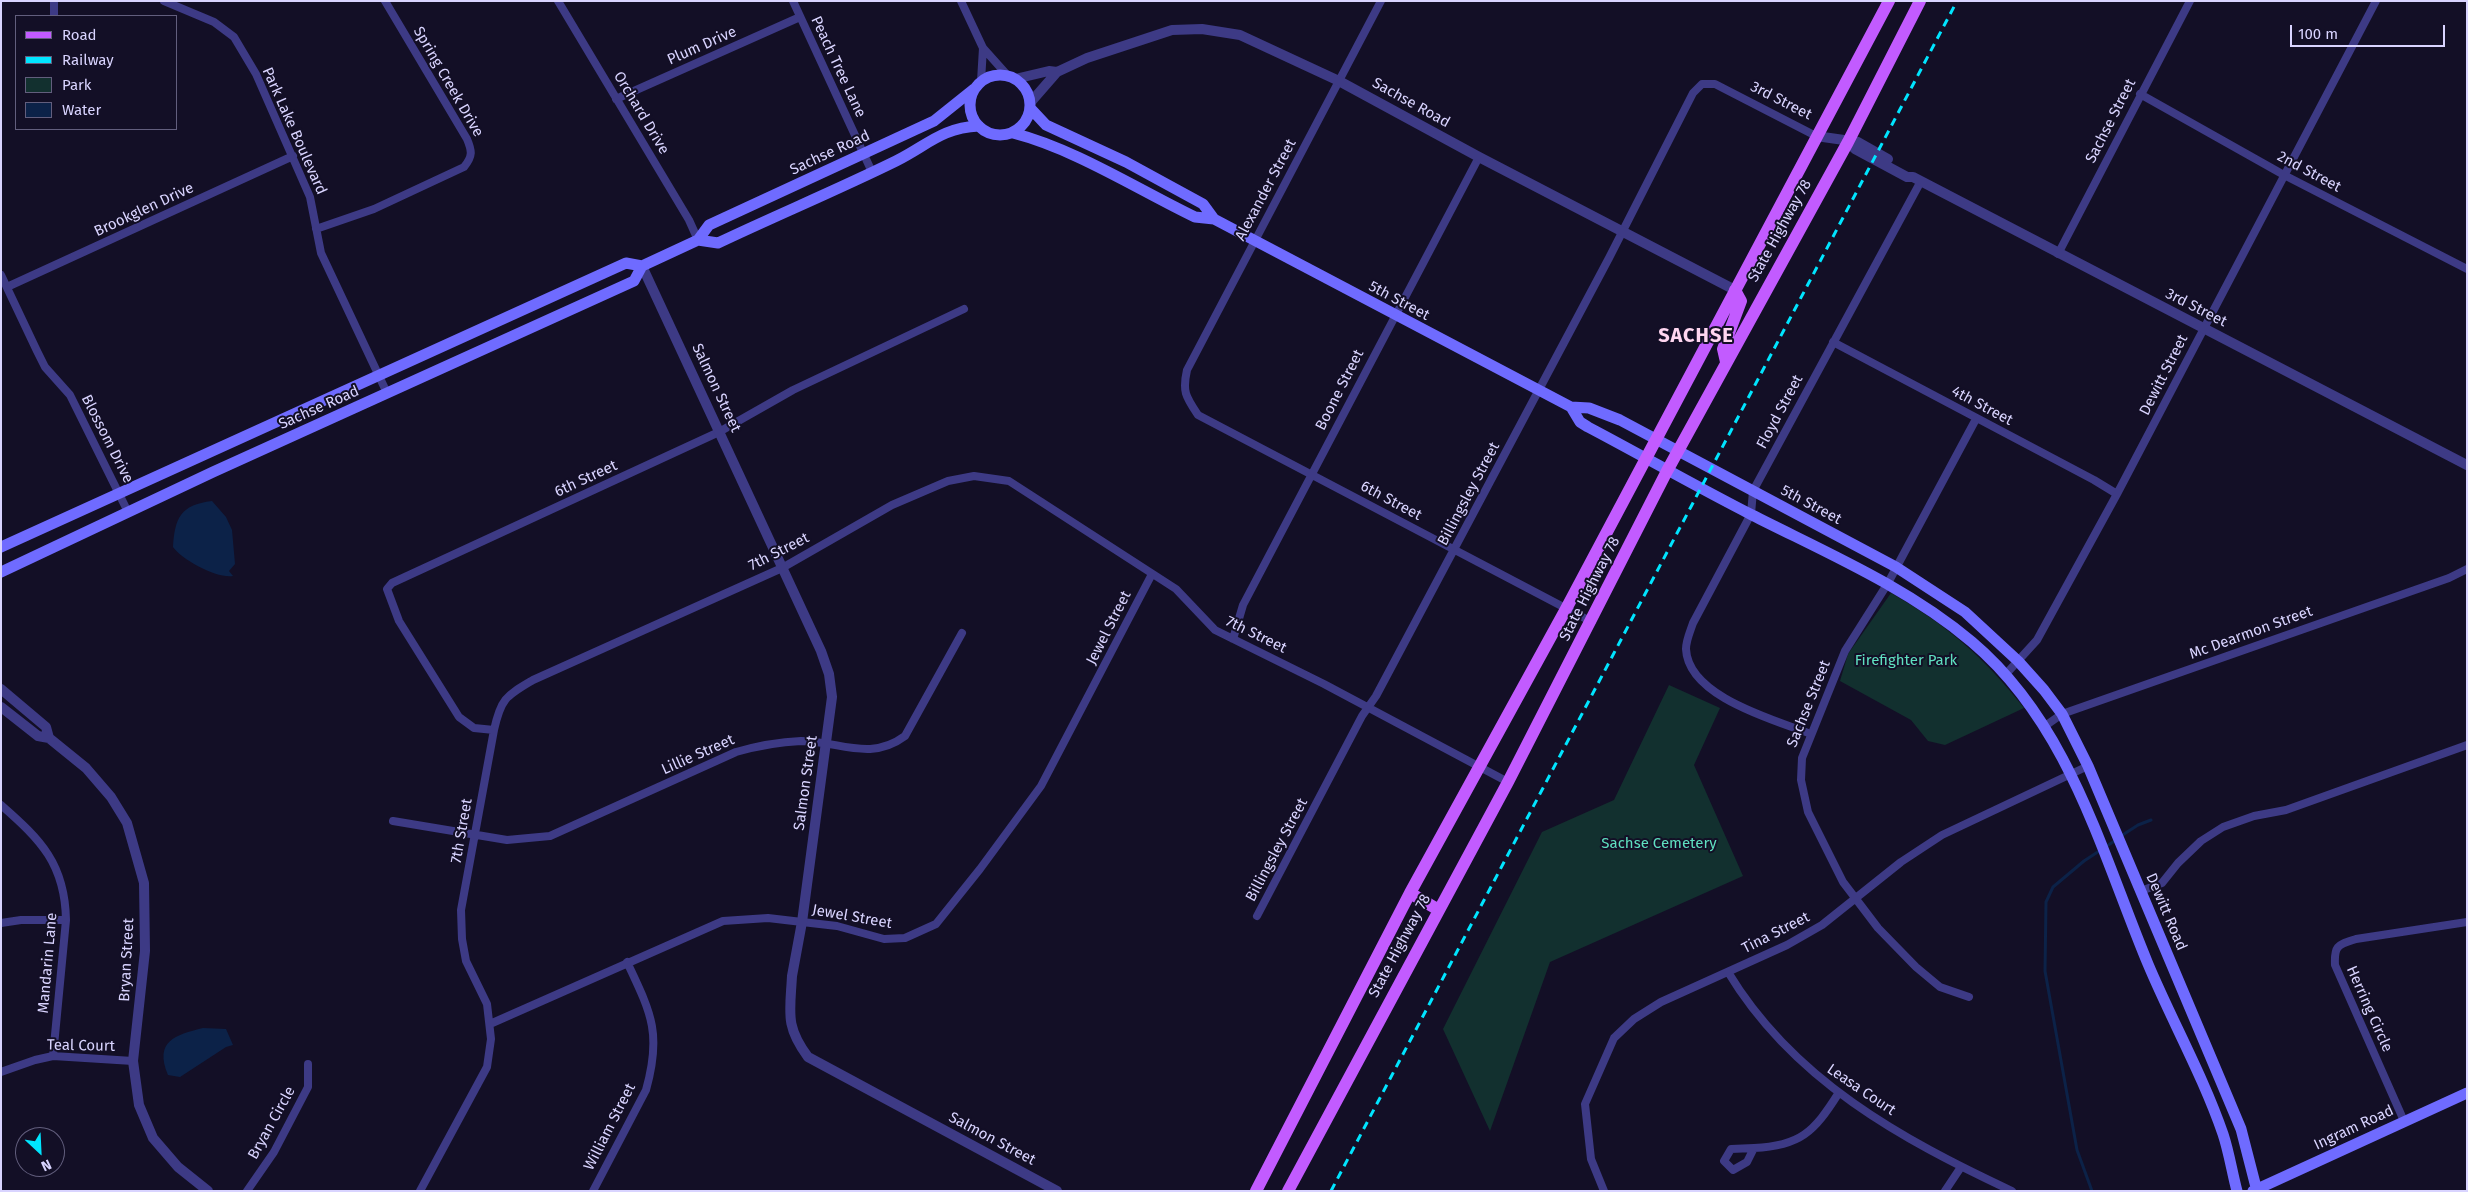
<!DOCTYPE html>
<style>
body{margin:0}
#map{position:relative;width:2468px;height:1192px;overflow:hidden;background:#130f26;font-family:"Fira Sans",sans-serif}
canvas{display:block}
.frame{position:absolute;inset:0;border:2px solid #d9d4ff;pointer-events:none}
.legend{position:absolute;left:15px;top:15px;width:162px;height:115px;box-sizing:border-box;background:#130f26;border:1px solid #625e7d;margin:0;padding:6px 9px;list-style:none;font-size:15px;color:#d9d4ff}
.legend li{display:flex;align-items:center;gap:10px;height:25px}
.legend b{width:25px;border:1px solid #625e7d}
.north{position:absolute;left:15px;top:1127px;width:50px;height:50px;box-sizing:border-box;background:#130f26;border:1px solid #625e7d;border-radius:50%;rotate:155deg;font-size:14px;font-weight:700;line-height:20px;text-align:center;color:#d9d4ff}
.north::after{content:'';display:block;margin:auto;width:18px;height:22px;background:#00e5ff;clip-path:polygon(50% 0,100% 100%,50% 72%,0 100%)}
.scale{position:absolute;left:2290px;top:25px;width:155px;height:22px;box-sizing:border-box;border:2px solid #d9d4ff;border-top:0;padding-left:6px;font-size:15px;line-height:18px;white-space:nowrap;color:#d9d4ff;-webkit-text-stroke:4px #130f26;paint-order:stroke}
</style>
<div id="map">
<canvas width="2468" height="1192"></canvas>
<div class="frame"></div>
<ul class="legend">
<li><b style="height:6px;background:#c25bff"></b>Road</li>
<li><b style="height:6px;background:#00e5ff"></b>Railway</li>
<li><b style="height:14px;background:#12302f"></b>Park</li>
<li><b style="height:14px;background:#0c2248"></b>Water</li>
</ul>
<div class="north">N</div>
<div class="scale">100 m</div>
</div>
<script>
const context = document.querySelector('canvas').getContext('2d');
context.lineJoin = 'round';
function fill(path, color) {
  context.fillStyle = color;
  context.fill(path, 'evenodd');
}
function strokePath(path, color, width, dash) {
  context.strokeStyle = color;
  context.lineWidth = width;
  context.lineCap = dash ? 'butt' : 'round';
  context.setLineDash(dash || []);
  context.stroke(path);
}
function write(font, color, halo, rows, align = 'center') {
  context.font = font + ' "Fira Sans",sans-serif';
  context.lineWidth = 4;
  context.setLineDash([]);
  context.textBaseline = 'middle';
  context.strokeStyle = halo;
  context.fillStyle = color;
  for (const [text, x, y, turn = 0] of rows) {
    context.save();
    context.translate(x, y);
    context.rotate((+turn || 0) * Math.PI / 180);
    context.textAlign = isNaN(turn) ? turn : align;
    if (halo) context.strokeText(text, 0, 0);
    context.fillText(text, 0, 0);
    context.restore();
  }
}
const green = new Path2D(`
 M1891,593C1948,626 1983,656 2024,708L1945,745L1928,741L1911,720L1840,681L1848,654Z
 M1669,685L1720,708L1694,765L1743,876L1550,962L1490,1131L1443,1029L1542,832L1614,800Z`);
const water = new Path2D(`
 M212,501L226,517L232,530L235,564L229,571L233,576C218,579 182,560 173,547C175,518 180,505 212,501Z
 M203,1028L226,1029L233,1045L226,1047L180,1077L168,1075C154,1041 175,1035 203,1028Z`);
const stream = new Path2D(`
 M2121,836L2138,825L2151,820
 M2092,1191L2077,1150L2045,971L2046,902L2053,887L2084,861L2116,840`);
const minor = new Path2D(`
 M54,1V16
 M164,1L214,22L234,37L256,74L310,197L321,253L387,393
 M558,1L689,220L698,240
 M793,1L872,172
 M961,1L983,48L1009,77
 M1381,1L1187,370C1182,392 1186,397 1198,415L1592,622
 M981,81L983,48
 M2140,94L2284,175L2467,269
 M616,99L800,17
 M316,229L374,209L464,167C473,156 472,151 467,139L385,1
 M2058,254L2190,1
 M1,275L37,351L45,367L70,395L128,512
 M7,287L293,156
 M1833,342L2094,480L2117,494
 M1233,639L1243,605L1479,157
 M2006,674L2037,640L2117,494L2376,1
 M2045,726L2062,714L2449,578L2467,569
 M494,730L474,728L459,717L399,621L387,589L392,583L719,432L793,390L964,309
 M1811,734C1775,720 1688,697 1686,649C1686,640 1690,632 1693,623L1751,514L1753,491L1921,181
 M1,805C41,840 65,864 66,920L53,1056
 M393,821L507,840L550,836L736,752C757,746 779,742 801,741C839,741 870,762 905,736L962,633
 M2141,891L2162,883L2178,863L2201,841L2223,827L2254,816L2286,810L2467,745
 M1257,916L1362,716L1376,696L1609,258L1693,93L1702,84H1715L1816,136
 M1,923L21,920H66
 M1728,972C1793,1080 1901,1139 2012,1191
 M1969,997L1940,987L1916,967L1878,928L1856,899L1843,882L1808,812L1801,780L1802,758L1845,651L1888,583L1976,419
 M490,1024L723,921L768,918L802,922L837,926L884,939L905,938L936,924L980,869L1041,786L1152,574
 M1,1072L35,1060L53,1056L133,1061
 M2404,1121L2335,965C2334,945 2338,945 2356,939L2467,922
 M1754,1148C1800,1146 1814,1132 1838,1094
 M1754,1148L1747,1162L1733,1170L1724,1161L1731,1149Z
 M247,1191L274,1152L308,1087V1064
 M420,1191L487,1067L491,1039L487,1004L466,961L462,939L461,910L494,730C501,698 506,696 533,680L782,568L892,505L948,481L974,476L1009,481L1176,589L1215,630L1324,684L1508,782
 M593,1191L646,1090C662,1033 651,1013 627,962
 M1604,1191L1591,1159L1585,1104L1614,1038L1634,1019L1661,1002L1787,945L1822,925L1901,862L1942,835L2088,766
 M1945,1191L1961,1167`);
const tertiary = new Path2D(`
 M1015,79L1049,71L1057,72L1087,58L1172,30L1202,29L1240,35L1339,81L1479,157L1735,290
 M1030,103L1057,72
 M1816,136L1858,142L1888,159
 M1848,142L1855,149L1907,177H1913L2467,465
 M642,266L821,651L829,674L832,697L802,922L792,976C790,1013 785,1026 808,1057L1057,1191
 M1,689L46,727L49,738
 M1,707L38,736L49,738L86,768L111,797L127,823L144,883L145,951L133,1061L139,1105L153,1138L178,1167L208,1191`);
const secondary = new Path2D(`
 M970 105a30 30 0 1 1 60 0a30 30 0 1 1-60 0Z
 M1031,109L1046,125L1126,162L1203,204L1214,219L1571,407L1589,408L1620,420L1896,567L1965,612L2018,661L2044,690L2062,714L2088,766L2241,1129L2257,1191
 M1013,133C1075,149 1137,189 1195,217L1214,219
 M698,240L718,243C777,215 837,190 896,161C928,145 941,128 979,126
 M1571,407L1580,422L1588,427C1643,456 1697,487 1752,515C1827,553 1907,587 1972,642C2069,724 2101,851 2148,964C2172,1021 2203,1076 2223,1134C2229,1152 2232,1172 2237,1191
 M1,547L626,263L642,266L698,240L709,225L934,121L974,89
 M1,572L213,472L634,281L642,266
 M2253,1191L2467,1093`);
const primary = new Path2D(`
 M1726,362L1723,349L1741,301L1735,290
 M1410,893L1437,909
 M1256,1191L1410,893L1566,609L1889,1
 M1288,1191L1508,782L1667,471L1848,142L1920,1`);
const rail = new Path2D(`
 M1331,1191L1957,1`);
const streetNames = [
 ["Plum Drive",702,46,-24],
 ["Peach Tree Lane",838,67,65],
 ["Spring Creek Drive",448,82,60],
 ["3rd Street",1781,101,27],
 ["Sachse Road",1411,103,29],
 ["Orchard Drive",641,113,59],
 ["Sachse Street",2111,121,-63],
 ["Park Lake Boulevard",294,131,66],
 ["Sachse Road",830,153,-25],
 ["2nd Street",2309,172,28],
 ["Alexander Street",1266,190,-62],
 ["Brookglen Drive",144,210,-25],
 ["State Highway 78",1780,231,-61],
 ["5th Street",1399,301,28],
 ["3rd Street",2196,308,27],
 ["Dewitt Street",2164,375,-63],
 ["Salmon Street",716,388,65],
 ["Boone Street",1340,390,-63],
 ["4th Street",1982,406,28],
 ["Sachse Road",319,408,-24],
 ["Floyd Street",1780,412,-62],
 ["Blossom Drive",107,439,63],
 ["6th Street",586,479,-25],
 ["Billingsley Street",1469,494,-62],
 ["6th Street",1391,501,28],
 ["5th Street",1811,505,28],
 ["7th Street",779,552,-27],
 ["State Highway 78",1590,589,-63],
 ["Jewel Street",1109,628,-63],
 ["Mc Dearmon Street",2251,633,-20],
 ["7th Street",1256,635,26],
 ["Sachse Street",1809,704,-68],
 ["Lillie Street",698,755,-24],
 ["Salmon Street",806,783,-82],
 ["7th Street",462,831,-80],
 ["Billingsley Street",1277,850,-62],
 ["Dewitt Road",2166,912,67],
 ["Jewel Street",852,917,10],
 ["Tina Street",1776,933,-27],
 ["State Highway 78",1400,946,-62],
 ["Bryan Street",127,960,-87],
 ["Mandarin Lane",48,963,-85],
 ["Herring Circle",2369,1009,66],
 ["Teal Court",81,1046,1],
 ["Leasa Court",1861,1090,34],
 ["Bryan Circle",272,1123,-61],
 ["William Street",610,1127,-63],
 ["Ingram Road",2354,1128,-25],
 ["Salmon Street",992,1139,28]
];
const parkNames = [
 ["Firefighter Park",1906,661],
 ["Sachse Cemetery",1659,844]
];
const districtNames = [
 ["SACHSE",1696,336]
];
fill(green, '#12302f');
fill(water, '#0c2248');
strokePath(stream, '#0c2248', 3);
strokePath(minor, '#3d3a85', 8);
strokePath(tertiary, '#3d3a85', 10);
strokePath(secondary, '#6f6bff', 11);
strokePath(primary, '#c25bff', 12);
strokePath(rail, '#00e5ff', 3, [8, 6]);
write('15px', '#d9d4ff', '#130f26', streetNames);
write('15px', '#5fe0c0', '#130f26', parkNames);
context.letterSpacing = '1px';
write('bold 20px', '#ffd6f0', '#130f26', districtNames);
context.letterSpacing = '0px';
</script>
